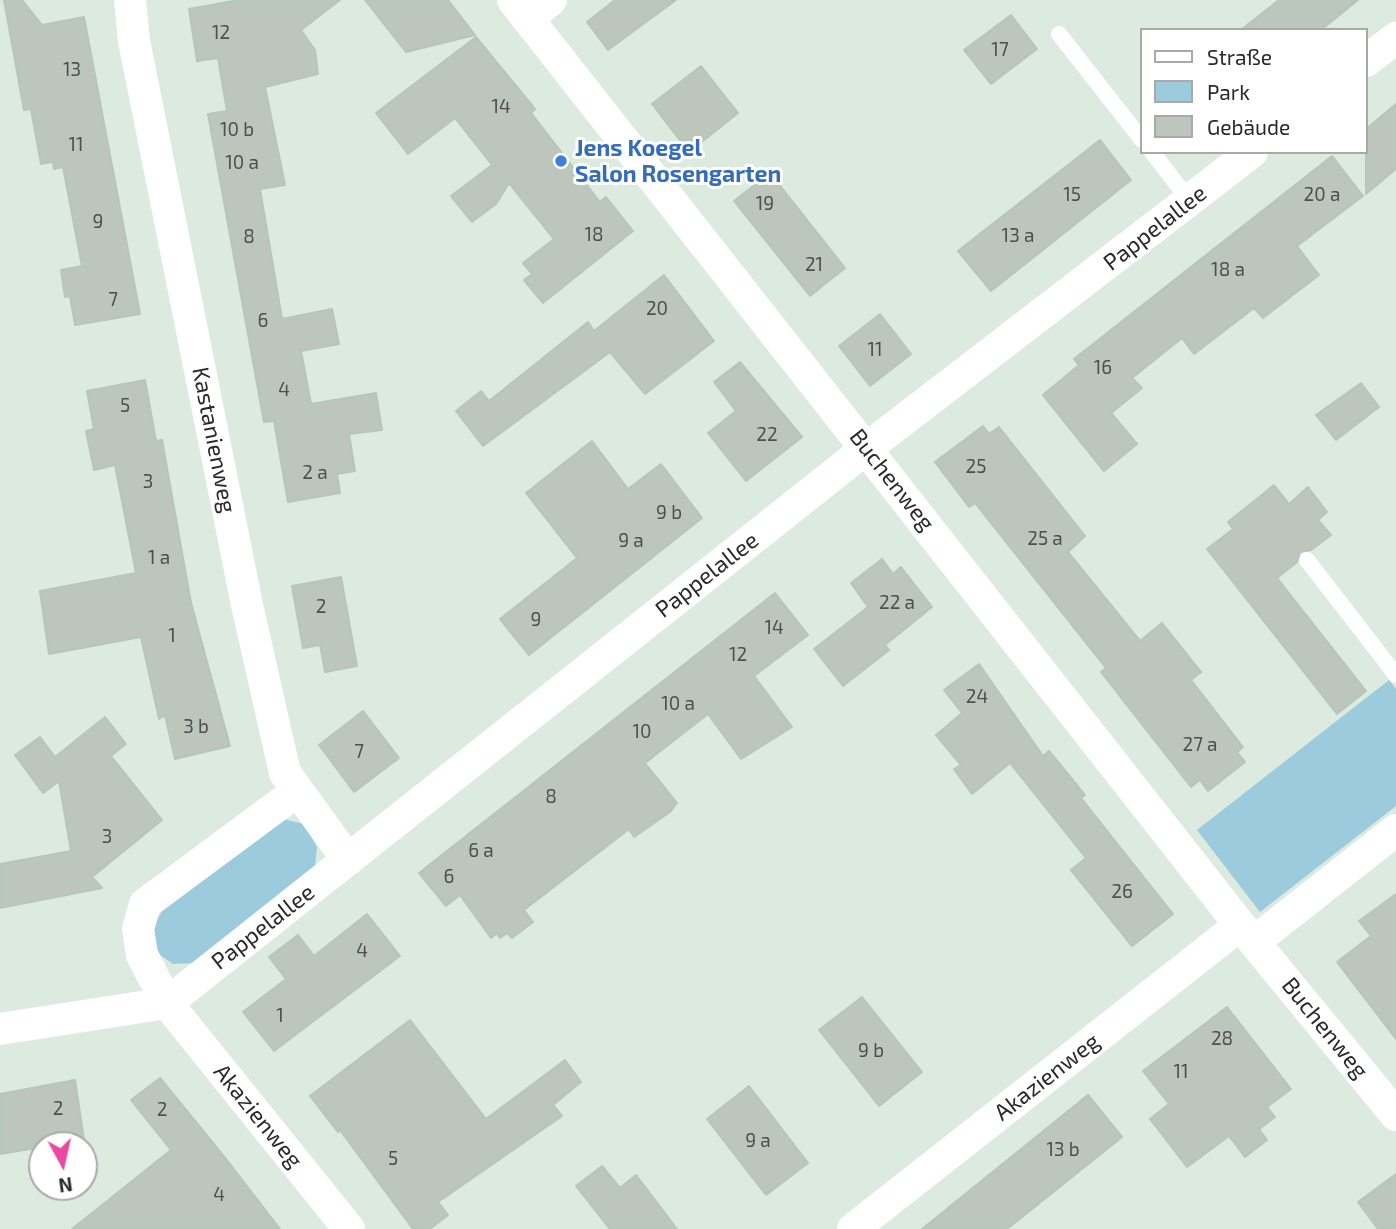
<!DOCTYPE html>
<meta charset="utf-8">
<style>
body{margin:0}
#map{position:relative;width:1396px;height:1229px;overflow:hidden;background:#dceadf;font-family:"Exo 2",sans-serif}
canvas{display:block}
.legend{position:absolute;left:1140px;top:28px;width:228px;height:126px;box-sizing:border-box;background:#fff;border:2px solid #a9a9a9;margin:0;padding:9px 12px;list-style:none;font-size:21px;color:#292929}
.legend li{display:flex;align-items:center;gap:14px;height:35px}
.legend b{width:35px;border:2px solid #a9a9a9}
.north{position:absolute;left:28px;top:1131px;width:70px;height:70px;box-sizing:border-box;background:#fff;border:2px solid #a9a9a9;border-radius:50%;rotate:172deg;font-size:19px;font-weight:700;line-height:28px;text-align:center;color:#292929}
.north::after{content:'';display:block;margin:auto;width:24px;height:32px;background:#ed47a4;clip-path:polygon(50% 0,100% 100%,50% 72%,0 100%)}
</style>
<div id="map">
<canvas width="1396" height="1229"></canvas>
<ul class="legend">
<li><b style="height:9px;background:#fff"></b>Straße</li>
<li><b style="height:19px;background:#9ccbdd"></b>Park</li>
<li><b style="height:19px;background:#bcc6bd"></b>Gebäude</li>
</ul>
<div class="north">N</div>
</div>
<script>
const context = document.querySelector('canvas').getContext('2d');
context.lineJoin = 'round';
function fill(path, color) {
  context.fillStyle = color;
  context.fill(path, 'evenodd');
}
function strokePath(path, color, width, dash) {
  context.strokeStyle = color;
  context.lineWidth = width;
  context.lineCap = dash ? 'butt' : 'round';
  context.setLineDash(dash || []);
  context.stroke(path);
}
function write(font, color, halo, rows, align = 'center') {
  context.font = font + ' "Exo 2",sans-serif';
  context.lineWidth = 6;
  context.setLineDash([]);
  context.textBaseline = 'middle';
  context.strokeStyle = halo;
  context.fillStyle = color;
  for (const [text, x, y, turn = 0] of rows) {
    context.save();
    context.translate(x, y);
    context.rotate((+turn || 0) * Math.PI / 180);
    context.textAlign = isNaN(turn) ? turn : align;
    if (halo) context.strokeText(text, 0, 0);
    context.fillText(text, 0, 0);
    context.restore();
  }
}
const green = new Path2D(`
 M1389,680L1396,689V806L1260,912L1197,830Z
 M283,819L304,824L317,847L315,866L195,963L173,964L159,954L151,931L163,909Z`);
const building = new Path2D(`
 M4,0H22L42,25L84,17L140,314L75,325L70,296L65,297L61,270L82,266L63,167L54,169L53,162L41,164L31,109L24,110Z
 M239,0H340L301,30L315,50L318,74L265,87L285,185L260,189L282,319L332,309L339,344L301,351L311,404L376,393L382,430L349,434L355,471L337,474L340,493L288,502L274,421L264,422L208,114L227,111L218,58L197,61L189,9Z
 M365,0H448L475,35L406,52Z
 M615,0H676L608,50L587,22Z
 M1279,0H1358L1321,30H1241Z
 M1011,15L1037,49L991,84L964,50Z
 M476,37L535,109L531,113L600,202L606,197L633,231L543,303L524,280L532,274L523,263L554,239L509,183L496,204L472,222L451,196L492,165L455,118L408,154L376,113Z
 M701,66L738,113L689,152L652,104Z
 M1396,104V169L1366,194V129Z
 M1100,140L1131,180L991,291L958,251Z
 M1332,156L1363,196L1297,246L1319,275L1263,318L1254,308L1194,354L1182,338L1132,378L1142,388L1111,413L1137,444L1104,471L1043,395L1079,365L1074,359Z
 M770,173L845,268L810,296L734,201Z
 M664,275L714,341L645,394L610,352L483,446L456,411L481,391L489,401L588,322L594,331Z
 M880,314L911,354L870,386L839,346Z
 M740,362L802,437L746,481L708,433L736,411L714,382Z
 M145,380L156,441L162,440L191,603L230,746L175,759L165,715L159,719L141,637L49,654L40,591L136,573L115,465L94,470L86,431L94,429L87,391Z
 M1361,383L1379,407L1336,440L1316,415Z
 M983,426L989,434L999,427L1085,536L1068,552L1140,641L1162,623L1201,672L1191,680L1243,747L1237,752L1245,762L1208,791L1200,780L1191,787L1101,672L1106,668L975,503L969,507L935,462Z
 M592,441L628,489L661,464L702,518L529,655L500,619L577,558L526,493Z
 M1274,485L1289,504L1308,487L1327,512L1318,520L1331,535L1311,550L1300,552L1297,562L1277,578L1366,691L1337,714L1207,549L1233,529L1228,522Z
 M882,559L893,574L901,567L932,607L885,645L889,650L843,686L814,649L868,607L851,583Z
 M341,577L357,666L325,672L320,645L303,648L292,586Z
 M775,593L808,635L754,676L792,727L741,759L708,714L645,763L677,803L670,812L634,837L629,829L524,910L533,922L512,938L507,933L500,938L497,933L491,938L460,895L446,906L419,873Z
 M979,664L1043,756L1049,751L1085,795L1081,798L1173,914L1132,946L1071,870L1086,858L1010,763L972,794L954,769L961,765L936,735L962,713L944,690Z
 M363,711L399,758L354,792L319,745Z
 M105,717L126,744L111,756L162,820L92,877L102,888L0,908V864L71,851L59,781L43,793L15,755L40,737L55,757Z
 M1396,894V1039L1337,962L1371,936L1359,921Z
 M367,914L400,956L274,1051L243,1012L286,979L269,957L298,935L314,956Z
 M862,997L922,1072L879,1106L819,1030Z
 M1227,1007L1291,1089L1267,1107L1275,1117L1259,1129L1267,1140L1245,1157L1229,1136L1187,1167L1150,1119L1169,1104L1143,1071Z
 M410,1020L486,1119L565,1060L581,1082L553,1105L562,1116L438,1202L448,1215L430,1229H413L340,1130L338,1132L310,1096Z
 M160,1078L226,1159L280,1229H72L171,1150L131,1100Z
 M75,1080L84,1140L0,1154V1094Z
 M749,1086L808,1163L766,1195L707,1119Z
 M1088,1095L1122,1137L1007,1229H922Z
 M602,1166L620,1188L636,1175L677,1229H610L576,1186Z
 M1396,1174V1229H1378L1358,1202Z`);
const service = new Path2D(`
 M1059,34L1142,140
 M1152,152L1190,201
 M1307,560L1396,675`);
const minor = new Path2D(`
 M130,0L134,41L247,605L285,773L348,860
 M513,0L1240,925L1396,1115
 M528,19L551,0
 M1366,61L1396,38
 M296,792L145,904L138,929L142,955L167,1003L349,1229
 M1254,942L1396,830
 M0,1029L167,1003L867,448L1252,152
 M853,1229L1240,925`);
const markers = [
 [561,161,7,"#3f7fe0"]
];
const numberNames = [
 ["12",221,33],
 ["17",1000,50],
 ["13",72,70],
 ["14",501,107],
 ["10 b",237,130],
 ["11",76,145],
 ["10 a",242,163],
 ["15",1072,195],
 ["20 a",1322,195],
 ["19",765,204],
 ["9",98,222],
 ["18",594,235],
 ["13 a",1018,236],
 ["8",249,237],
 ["21",814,265],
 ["18 a",1228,270],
 ["7",113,300],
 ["20",657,309],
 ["6",263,321],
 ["11",875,350],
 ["16",1103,368],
 ["4",284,390],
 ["5",125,406],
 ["22",767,435],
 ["25",976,467],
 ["2 a",315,473],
 ["3",148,482],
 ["9 b",669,513],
 ["25 a",1045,539],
 ["9 a",631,541],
 ["1 a",159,558],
 ["22 a",897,603],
 ["2",321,607],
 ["9",536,620],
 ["14",774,628],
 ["1",172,636],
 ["12",738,655],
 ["24",977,697],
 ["10 a",678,704],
 ["3 b",196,727],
 ["10",642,732],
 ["27 a",1200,745],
 ["7",359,752],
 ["8",551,797],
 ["3",107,837],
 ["6 a",481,851],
 ["6",449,877],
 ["26",1122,892],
 ["4",362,951],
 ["1",280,1016],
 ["28",1222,1039],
 ["9 b",871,1051],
 ["11",1181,1072],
 ["2",58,1109],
 ["2",162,1110],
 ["9 a",758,1141],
 ["13 b",1063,1150],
 ["5",393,1159],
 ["4",219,1195]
];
const shopNames = [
 ["Jens Koegel",575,148],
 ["Salon Rosengarten",575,174]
];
const streetNames = [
 ["Pappelallee",1155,228,-38],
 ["Kastanienweg",214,440,79],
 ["Buchenweg",892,480,52],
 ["Pappelallee",707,575,-38],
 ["Pappelallee",263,927,-38],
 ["Buchenweg",1325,1028,51],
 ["Akazienweg",1047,1077,-38],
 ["Akazienweg",258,1116,51]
];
fill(green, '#9ccbdd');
fill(building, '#bcc6bd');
strokePath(building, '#b6c6ba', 2);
strokePath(service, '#fff', 16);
strokePath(minor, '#fff', 32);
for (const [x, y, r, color] of markers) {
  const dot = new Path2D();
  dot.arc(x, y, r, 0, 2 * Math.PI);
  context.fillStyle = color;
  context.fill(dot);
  strokePath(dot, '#fff', 2.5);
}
write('19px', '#4e504e', null, numberNames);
write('bold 23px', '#366cbe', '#fff', shopNames, 'left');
write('23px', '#292929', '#fff', streetNames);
</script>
